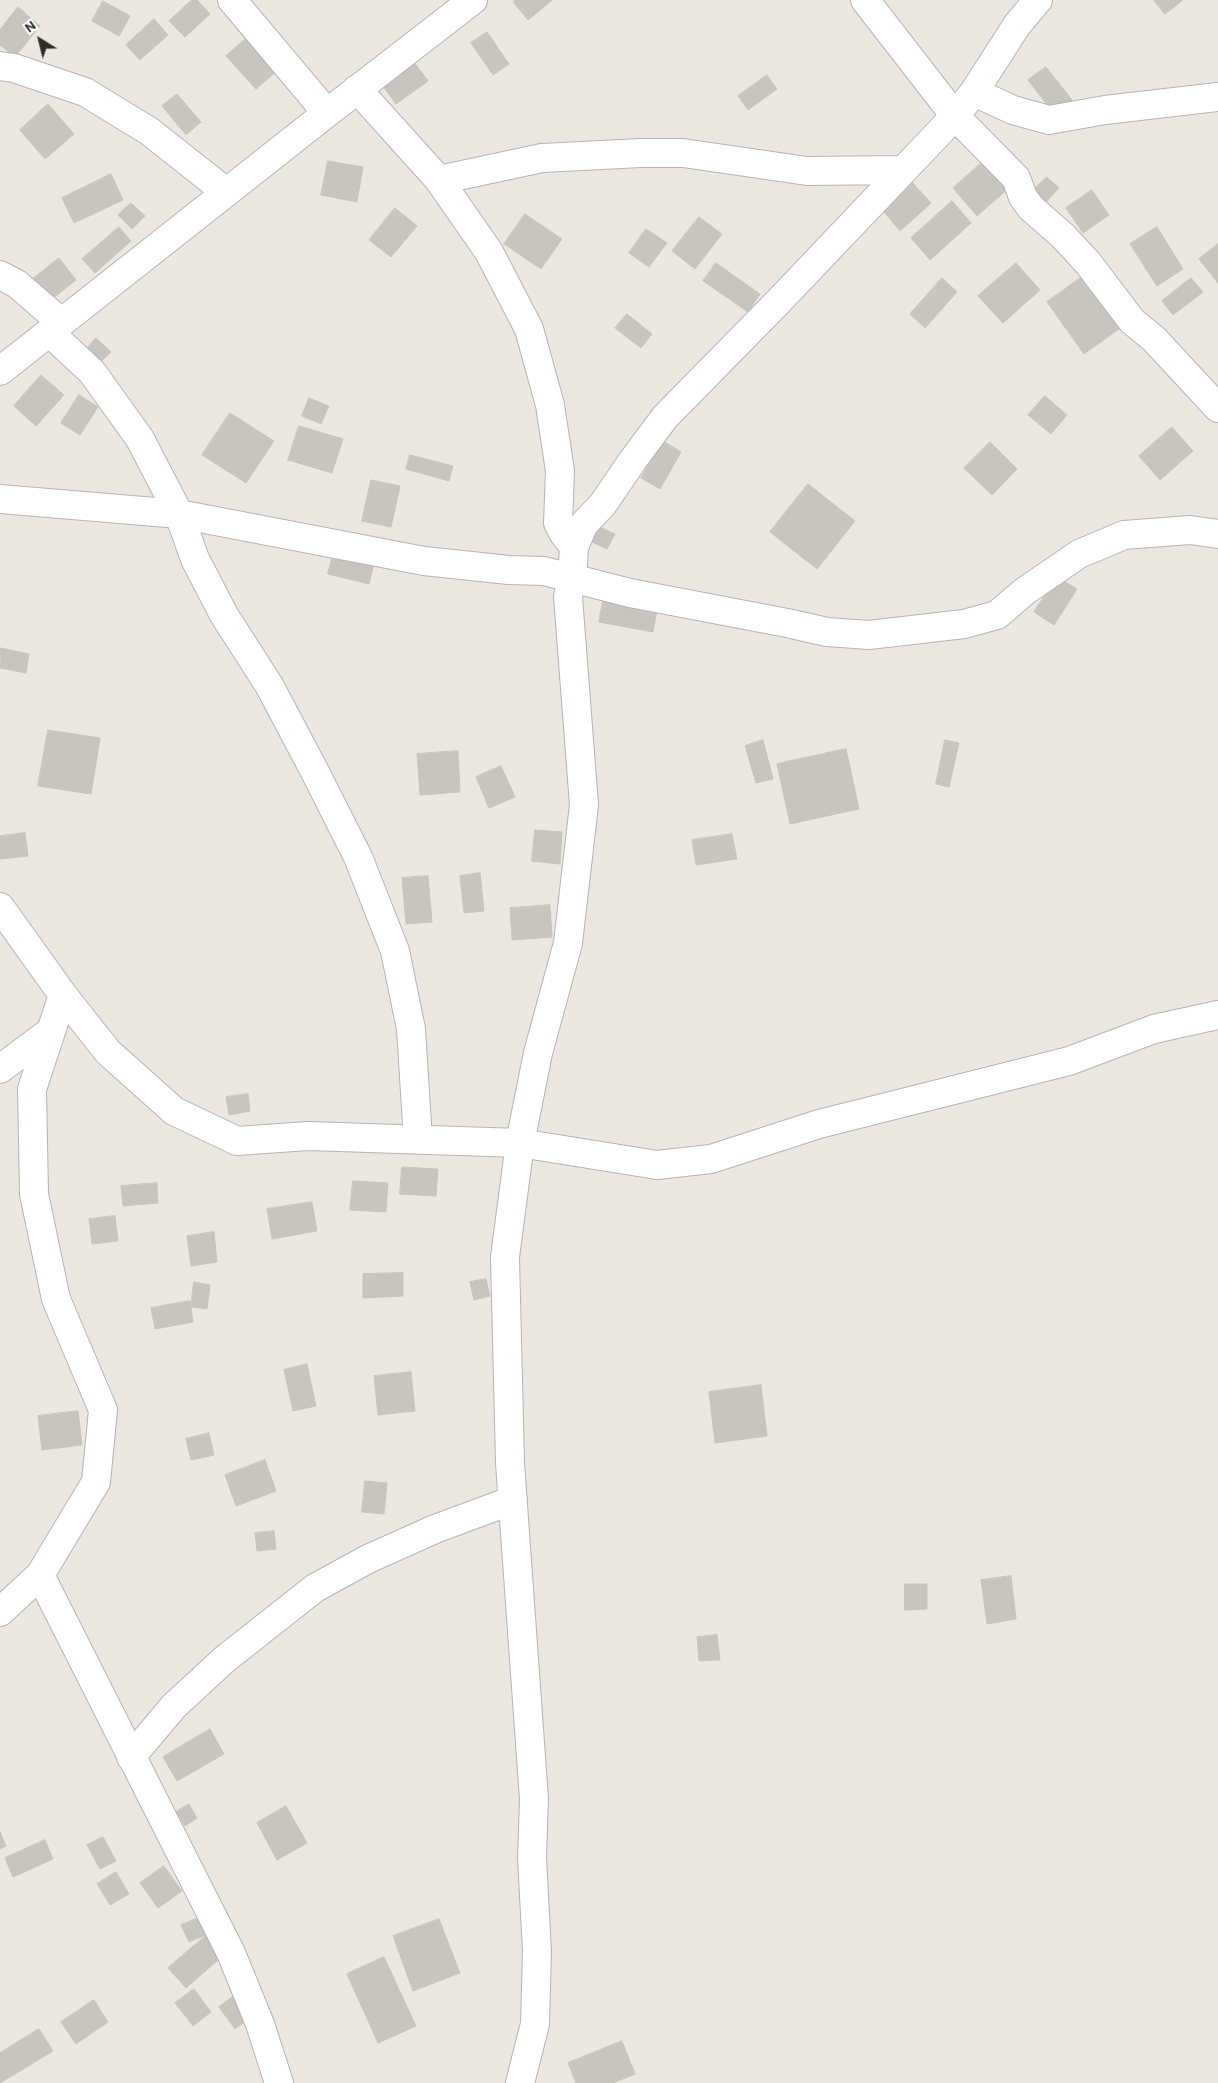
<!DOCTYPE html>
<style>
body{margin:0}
#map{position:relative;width:1218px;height:2083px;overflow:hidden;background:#ede8df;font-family:Overpass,sans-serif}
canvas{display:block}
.north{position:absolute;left:15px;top:15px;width:50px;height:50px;-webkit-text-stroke:4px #fff;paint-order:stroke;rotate:324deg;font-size:14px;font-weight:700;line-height:20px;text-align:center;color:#2c2c2c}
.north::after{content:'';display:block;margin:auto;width:18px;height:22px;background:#2c2c2c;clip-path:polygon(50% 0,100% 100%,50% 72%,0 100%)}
</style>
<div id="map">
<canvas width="1218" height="2083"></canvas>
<div class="north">N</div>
</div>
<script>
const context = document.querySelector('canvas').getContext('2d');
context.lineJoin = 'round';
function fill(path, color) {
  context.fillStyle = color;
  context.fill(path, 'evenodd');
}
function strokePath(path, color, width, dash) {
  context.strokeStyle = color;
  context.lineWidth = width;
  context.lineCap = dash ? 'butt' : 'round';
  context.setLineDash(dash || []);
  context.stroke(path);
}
const building = new Path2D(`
 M192,0H197L210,14L185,37L169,21Z
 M515,0H552L528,20L513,2Z
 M1154,0H1183L1165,14Z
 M103,1L130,16L119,36L92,21Z
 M18,7L40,26L15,57L0,45V30Z
 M154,19L168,35L140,60L126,45Z
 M487,32L509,64L493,75L471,43Z
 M248,37L278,70L256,89L226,56Z
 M414,62L428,81L396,104L382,85Z
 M1046,67L1072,100L1054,114L1028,80Z
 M767,75L777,89L748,110L738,96Z
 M177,94L201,122L186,135L162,106Z
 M48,104L74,134L45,159L20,130Z
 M986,159L1010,187L977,216L953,188Z
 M328,161L363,167L357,202L321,195Z
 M111,174L123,200L74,223L62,198Z
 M1047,177L1059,188L1045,203L1033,190Z
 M910,180L931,203L900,231L880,207Z
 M1092,190L1109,215L1083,233L1066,208Z
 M952,201L971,223L930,260L911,238Z
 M131,203L145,216L132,229L118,215Z
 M395,208L417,226L391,257L369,240Z
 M525,214L562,239L541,269L504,244Z
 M699,217L722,234L695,269L672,251Z
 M119,227L131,241L95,273L82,259Z
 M1157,227L1183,269L1157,286L1130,244Z
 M646,229L667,243L649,267L629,253Z
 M1218,244V283L1199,259Z
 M59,258L76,280L47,303L29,282Z
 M716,263L760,294L748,312L703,281Z
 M1016,263L1040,290L1003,323L978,296Z
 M1086,274L1123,326L1084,354L1047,302Z
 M942,278L957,292L925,328L910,314Z
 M1191,278L1203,292L1173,315L1162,301Z
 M627,314L652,334L641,348L615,328Z
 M96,338L111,352L96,366L83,353Z
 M41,375L64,395L36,426L14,406Z
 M79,395L98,407L80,435L61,423Z
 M1045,396L1067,415L1051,434L1028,415Z
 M309,398L329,406L321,424L302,416Z
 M230,413L274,441L246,483L202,455Z
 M299,426L343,439L332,473L288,460Z
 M1172,427L1193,451L1160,480L1139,456Z
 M663,441L681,452L660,489L641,478Z
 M990,442L1017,469L992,495L964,468Z
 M410,455L453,466L449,481L406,469Z
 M371,480L400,486L391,527L362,521Z
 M808,484L855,521L817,569L770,532Z
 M599,527L615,534L607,549L592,542Z
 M334,550L375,560L369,584L328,574Z
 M1057,577L1077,589L1054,625L1034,612Z
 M603,601L657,610L653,632L599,622Z
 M1,648L29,654L26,673L0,668Z
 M48,730L100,738L91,794L38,786Z
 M763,740L773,779L756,783L745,746Z
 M945,740L959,743L949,787L936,784Z
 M846,749L859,809L790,824L777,764Z
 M458,751L460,792L420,795L417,754Z
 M501,766L515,797L489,808L476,777Z
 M535,830L562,832L560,864L532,861Z
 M25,833L28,856L0,859V836Z
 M732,834L737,859L696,865L692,840Z
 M480,873L484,911L464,913L460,876Z
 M428,876L432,922L406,924L402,878Z
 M550,905L552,937L512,940L510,908Z
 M248,1094L250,1111L229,1115L226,1097Z
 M402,1167L438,1169L436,1196L400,1194Z
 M353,1181L388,1183L386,1212L350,1210Z
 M157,1183L158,1203L123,1206L121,1186Z
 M312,1202L317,1231L272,1239L267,1209Z
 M115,1216L118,1241L92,1244L89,1219Z
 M214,1232L217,1262L191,1266L187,1236Z
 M403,1273V1296L363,1298V1274Z
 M486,1279L490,1296L474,1300L470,1282Z
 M194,1282L210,1285L207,1309L191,1307Z
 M190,1301L193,1322L155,1329L151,1308Z
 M307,1364L316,1406L293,1411L284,1370Z
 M411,1372L415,1411L378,1415L374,1376Z
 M761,1385L767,1436L715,1443L709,1392Z
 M78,1411L82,1445L42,1450L38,1416Z
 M209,1433L214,1455L191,1460L186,1439Z
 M265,1460L276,1491L236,1506L225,1475Z
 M365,1481L387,1483L384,1514L362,1512Z
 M274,1531L276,1549L257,1551L255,1533Z
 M1011,1576L1016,1619L987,1624L981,1580Z
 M905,1584H927V1609L905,1610Z
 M717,1635L720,1660L699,1661L697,1637Z
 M210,1729L224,1754L177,1781L163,1757Z
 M189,1804L197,1818L185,1826L176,1812Z
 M286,1806L307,1843L277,1860L257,1823Z
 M0,1832L6,1846L0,1849Z
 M103,1837L116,1861L100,1869L87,1845Z
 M45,1840L53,1859L13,1877L5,1858Z
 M164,1866L182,1891L158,1908L140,1883Z
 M116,1872L129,1894L110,1905L97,1884Z
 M200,1917L208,1934L189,1942L181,1925Z
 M439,1919L460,1973L413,1991L393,1936Z
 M208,1934L225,1954L186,1988L168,1968Z
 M384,1957L416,2026L378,2043L347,1974Z
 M194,1989L211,2012L193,2026L175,2003Z
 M234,1996L250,2018L235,2029L219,2007Z
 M94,2000L108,2022L76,2044L61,2022Z
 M39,2029L53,2051L0,2083V2053Z
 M622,2041L635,2074L613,2083H576L568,2063Z`);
const street = new Path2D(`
 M232,0L327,113
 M865,0L955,116L1016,178L1023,197L1031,208L1063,236L1088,263L1132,321L1154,339L1218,408
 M0,66L14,68L85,92L149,131L226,192
 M357,89L439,180L489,252L529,329L550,405L560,471L558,523L564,534L574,547
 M974,92L1017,25L1038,0
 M439,180L542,158L641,153H683L807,171L903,170
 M0,275L17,284L61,322
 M49,332L92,372L140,439L179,514L195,559L224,615L269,685L314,770L358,857L395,951L411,1029L418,1140
 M0,371L327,113L473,0
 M0,499L179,514L424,561L509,570L544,571L630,593L787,623L827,632L869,635L964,624L997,615L1025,591L1079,554L1124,535L1190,530L1218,534
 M0,907L63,995L108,1052L174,1111L237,1141L308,1136L520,1143L657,1165L711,1159L819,1124L1069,1061L1154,1029L1218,1015
 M0,1069L51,1031
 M40,1575L231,1953L260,2024L279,2083
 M0,1612L40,1575L96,1482L103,1410L56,1299L34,1194L32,1089L63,995
 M131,1757L174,1706L225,1659L315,1588L368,1559L435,1529L513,1500
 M520,2083L535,2024L537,1951L532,1858L534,1799L510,1463L505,1257L520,1143L538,1053L568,943L584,805L568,597L572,578L574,547L584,524L603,504L633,460L665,417L778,302L955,116L974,92L1013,110L1049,120L1105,110L1218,97`);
fill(building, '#c8c5be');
strokePath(building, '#c8c5b8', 1);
strokePath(street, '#b2b3be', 30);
strokePath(street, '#fff', 28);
</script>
